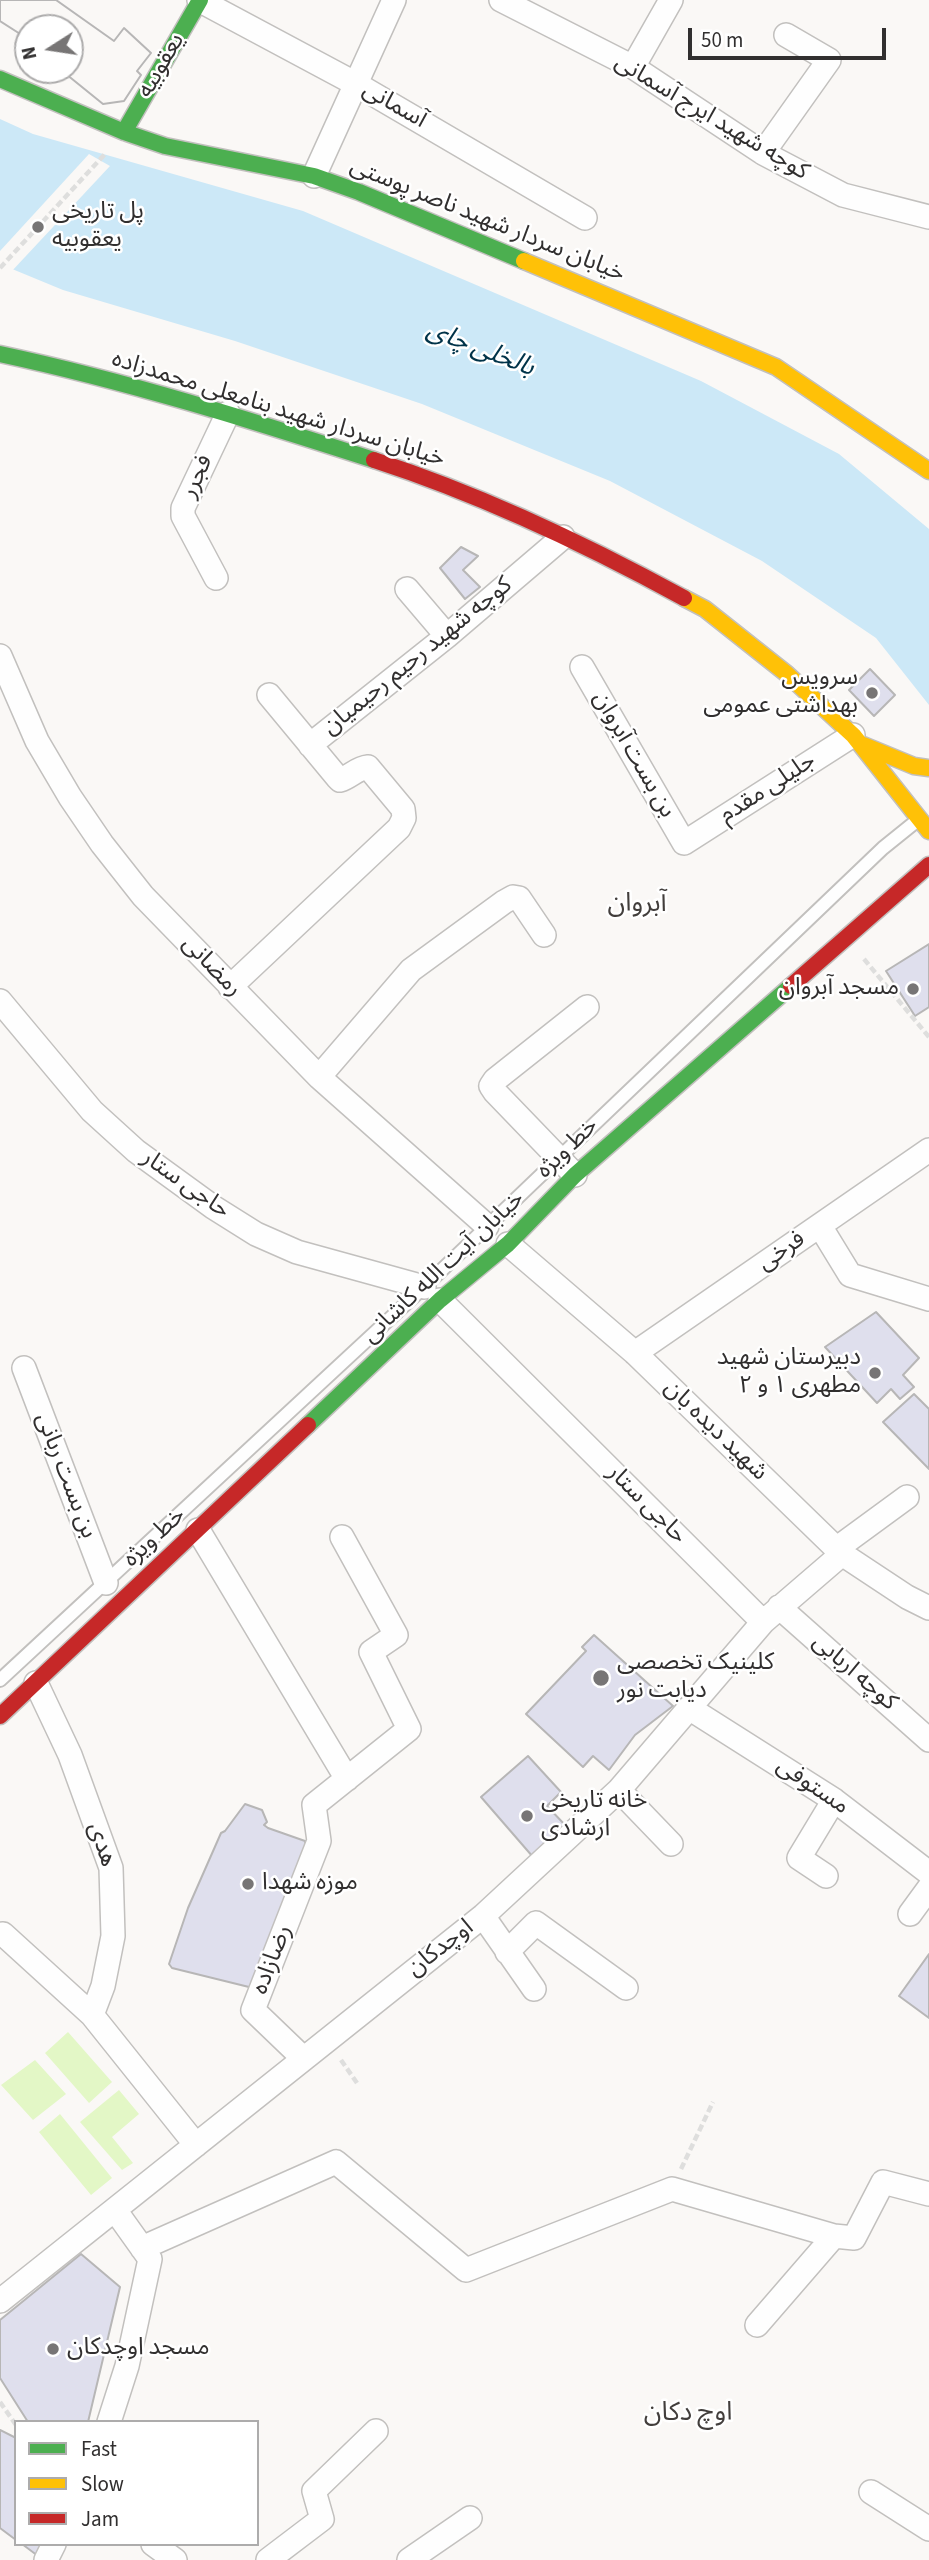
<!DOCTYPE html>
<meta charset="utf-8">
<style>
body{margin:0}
#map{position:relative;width:929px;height:2560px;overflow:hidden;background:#faf8f6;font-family:"Source Sans 3",sans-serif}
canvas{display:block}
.legend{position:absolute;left:14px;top:2420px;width:245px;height:126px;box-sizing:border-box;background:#fff;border:2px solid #adacac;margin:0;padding:9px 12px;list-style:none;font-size:21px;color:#312f2f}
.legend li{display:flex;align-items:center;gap:14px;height:35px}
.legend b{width:35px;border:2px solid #adacac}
.north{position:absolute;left:14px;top:14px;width:70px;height:70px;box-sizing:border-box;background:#fff;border:2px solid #adacac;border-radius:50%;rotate:258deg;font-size:19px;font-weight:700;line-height:28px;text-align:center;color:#312f2f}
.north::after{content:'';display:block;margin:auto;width:24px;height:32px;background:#777575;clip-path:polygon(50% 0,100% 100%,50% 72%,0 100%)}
.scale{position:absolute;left:688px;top:28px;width:198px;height:32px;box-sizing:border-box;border:4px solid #312f2f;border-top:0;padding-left:9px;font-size:21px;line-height:24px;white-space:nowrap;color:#312f2f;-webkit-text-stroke:5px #fff;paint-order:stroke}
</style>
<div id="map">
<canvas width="929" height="2560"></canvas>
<ul class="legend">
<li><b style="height:9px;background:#4caf50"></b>Fast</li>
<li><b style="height:9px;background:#ffc107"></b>Slow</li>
<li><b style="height:9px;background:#c62828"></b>Jam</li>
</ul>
<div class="north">N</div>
<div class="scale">50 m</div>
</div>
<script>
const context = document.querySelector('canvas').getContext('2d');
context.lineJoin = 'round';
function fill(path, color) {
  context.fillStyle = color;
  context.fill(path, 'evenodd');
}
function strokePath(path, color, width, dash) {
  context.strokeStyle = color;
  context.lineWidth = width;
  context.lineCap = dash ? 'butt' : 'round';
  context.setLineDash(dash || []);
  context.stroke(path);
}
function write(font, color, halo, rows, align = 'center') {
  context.font = font + ' "Source Sans 3","Noto Sans Arabic",sans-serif';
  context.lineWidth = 5;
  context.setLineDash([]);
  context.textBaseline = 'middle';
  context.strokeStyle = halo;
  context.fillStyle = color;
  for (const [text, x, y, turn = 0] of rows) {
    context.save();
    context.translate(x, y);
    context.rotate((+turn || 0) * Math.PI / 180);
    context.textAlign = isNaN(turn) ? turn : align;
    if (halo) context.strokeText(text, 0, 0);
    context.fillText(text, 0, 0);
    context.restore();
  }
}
const green = new Path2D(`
 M68,2032L112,2082L89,2103L45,2053Z
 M35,2060L66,2094L33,2120L1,2085Z
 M119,2090L139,2114L112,2137L133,2163L122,2170L80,2122Z
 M60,2114L112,2178L91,2195L39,2132Z`);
const water = new Path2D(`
 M0,119L33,134L303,211L701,381L839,454L929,529V705L876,638L762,561L610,481L422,404L235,341L63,290L0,264Z`);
const pier = new Path2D(`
 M89,154L110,166L11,272L0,268V251Z`);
const building = new Path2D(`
 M0,0H56L114,41L124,28L151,53L137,71L141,75L124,101L103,104L61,70H70V28H28V39L0,21Z
 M0,0H56L114,41L124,28L151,53L137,71L141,75L124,101L103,104L61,70H70V28H28V39L0,21Z
 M461,547L478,556L463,570L480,587L465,599L440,568Z
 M870,669L895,695L874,716L849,690Z
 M929,944V1007L915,1016L886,971Z
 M876,1312L919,1358L903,1375L914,1387L900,1399L891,1389L877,1403L825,1347Z
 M914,1394L929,1409V1469L883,1422Z
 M594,1635L673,1706L635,1735L609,1770L593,1756L583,1767L526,1714L586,1651L582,1647Z
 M528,1756L561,1792L547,1806L566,1826L533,1857L481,1797Z
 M245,1804L262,1810L267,1822L264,1825L268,1828L305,1841L308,1860L253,1988L172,1968L169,1964L188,1908L221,1833L225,1831Z
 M929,1954V2018L899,1996Z
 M81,2254L120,2287L88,2422H28L0,2378V2320Z
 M0,2430L16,2438V2540L0,2528Z
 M22,2544H45L38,2556Z`);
const path = new Path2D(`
 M0,268L105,154
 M864,959L929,1037
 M341,2060L357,2083
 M681,2169L713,2102
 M0,2402L16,2425`);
const lane = new Path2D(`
 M0,1680L424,1287L883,848L919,819`);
const street = new Path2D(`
 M199,0L356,84L585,218
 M501,0L633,67L763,153L843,195L929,217
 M633,67L671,0
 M763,153L829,60L786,35
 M314,176L394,0
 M216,578L183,516V508L228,413
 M407,589L447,636
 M0,656L37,741L70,797L102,844L143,896L319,1077L487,1226
 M582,667L684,843L853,735
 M310,745L447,636L563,537
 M230,987L399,828L404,818L403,809L368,767C357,768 350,777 340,780L337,777L269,695
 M0,1001L92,1111L136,1151L213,1207L256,1234L297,1252L424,1287
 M319,1077L411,970L504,902L513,897L519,898L544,935
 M575,1175L495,1092L491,1086L495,1080L587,1007
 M820,1226L850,1275L929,1299
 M508,1244L635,1353L842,1554L907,1597L929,1608
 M440,1300L763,1622
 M635,1353L929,1150
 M24,1368L106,1583
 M198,1530L347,1779
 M836,1549L907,1497
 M779,1607L929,1740
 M36,1683L70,1755L111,1868L113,1936L103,1986L92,2015L196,2145
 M689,1708L834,1800L929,1873
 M619,1790L671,1844
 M826,1876L799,1858L834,1800
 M910,1914L929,1888
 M483,1916L534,1989
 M3,1934L92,2015
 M507,1952L536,1923L626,1988
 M303,2058L253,2010L319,1841L314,1805L409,1729L371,1652L396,1635L342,1537
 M142,2248L336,2162L466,2270L672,2189L834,2236L854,2238L883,2182L929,2194
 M0,2301L483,1916L619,1790L763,1622L842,1554
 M757,2325L834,2236
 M109,2422L127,2366L150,2259L115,2210
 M871,2492L929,2529
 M153,2544L175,2560
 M46,2560L54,2544
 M268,2560L322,2519L314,2491L376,2431
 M409,2560L470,2518`);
const fast = new Path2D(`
 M0,79L124,132L165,146L314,176L359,192L524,261
 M124,132L200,0
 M0,354C127,381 250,420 374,460
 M308,1425L440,1300L508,1244L575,1175L791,986`);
const slow = new Path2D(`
 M524,261L776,367L929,471
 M684,598L705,609L787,674L853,735L929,831
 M863,745L914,766L929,768`);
const jam = new Path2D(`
 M374,460C479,494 587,545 684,598
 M791,986L929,865
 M0,1716L308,1425`);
const markers = [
 [38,227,7,"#777575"],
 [872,693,7,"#777575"],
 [913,989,7,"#777575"],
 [875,1373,7,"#777575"],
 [601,1678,9,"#777575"],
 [527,1816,7,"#777575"],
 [248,1884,7,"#777575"],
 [53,2349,7,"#777575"]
];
const streetNames = [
 ["یعقوبیه",162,66,-60],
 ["آسمانی",394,106,30],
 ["کوچه شهید ایرج آسمانی",711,118,31],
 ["خیابان سردار شهید ناصر پوستی",487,221,22],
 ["خیابان سردار شهید بنامعلی محمدزاده",278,410,17],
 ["فجرر",198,477,-65],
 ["کوچه شهید رحیم رحیمیان",418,657,-39],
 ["بن بست آبروان",633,755,60],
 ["جلیلی مقدم",768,789,-33],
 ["رمضانی",211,967,46],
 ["خط ویژه",568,1149,-44],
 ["حاجی ستار",185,1185,35],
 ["فرخی",782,1252,-34],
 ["خیابان آیت الله کاشانی",444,1268,-43],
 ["شهید دیده بان",715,1431,44],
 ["بن بست ربانی",65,1476,69],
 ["حاجی ستار",646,1505,45],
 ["خط ویژه",155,1538,-43],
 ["کوچه اربابی",854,1673,41],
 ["مستوفی",812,1787,34],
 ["هدی",101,1845,72],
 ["اوچدکان",441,1949,-38],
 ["رضازاده",273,1960,-69]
];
const poiNames = [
 ["پل تاریخی",52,213],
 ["یعقوبیه",52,241],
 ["سرویس",858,679,"right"],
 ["بهداشتی عمومی",858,707,"right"],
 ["مسجد آبروان",899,989,"right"],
 ["دبیرستان شهید",861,1359,"right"],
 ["مطهری ۱ و ۲",861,1387,"right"],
 ["کلینیک تخصصی",617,1664],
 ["دیابت نور",617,1692],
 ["خانه تاریخی",541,1802],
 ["ارشادی",541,1830],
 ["موزه شهدا",262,1884],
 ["مسجد اوچدکان",67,2349]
];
const waterNames = [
 ["بالخلی چای",480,350,21]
];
const neighbourhoodNames = [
 ["آبروان",637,905],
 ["اوچ دکان",688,2414]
];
fill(green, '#e3f7c6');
fill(water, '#cce8f7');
fill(pier, '#faf8f6');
fill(building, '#dfdfed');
strokePath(building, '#b7b6b6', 2);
strokePath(lane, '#c2c0be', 16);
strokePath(street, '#c2c0be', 26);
strokePath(fast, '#c2c0be', 19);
strokePath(slow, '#c2c0be', 19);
strokePath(jam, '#c2c0be', 19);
strokePath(path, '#dededd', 4.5, [7, 3.5]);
strokePath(lane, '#fefefe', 12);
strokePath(street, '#fefefe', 23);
strokePath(fast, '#4caf50', 16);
strokePath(slow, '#ffc107', 16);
strokePath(jam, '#c62828', 16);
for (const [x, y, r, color] of markers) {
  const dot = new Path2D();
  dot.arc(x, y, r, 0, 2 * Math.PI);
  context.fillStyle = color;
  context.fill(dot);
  strokePath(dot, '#fff', 2.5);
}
write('24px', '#312f2f', '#fff', streetNames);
write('24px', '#312f2f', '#fff', poiNames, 'left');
write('italic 26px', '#003349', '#fff', waterNames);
write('26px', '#423e3c', '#fff', neighbourhoodNames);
</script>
